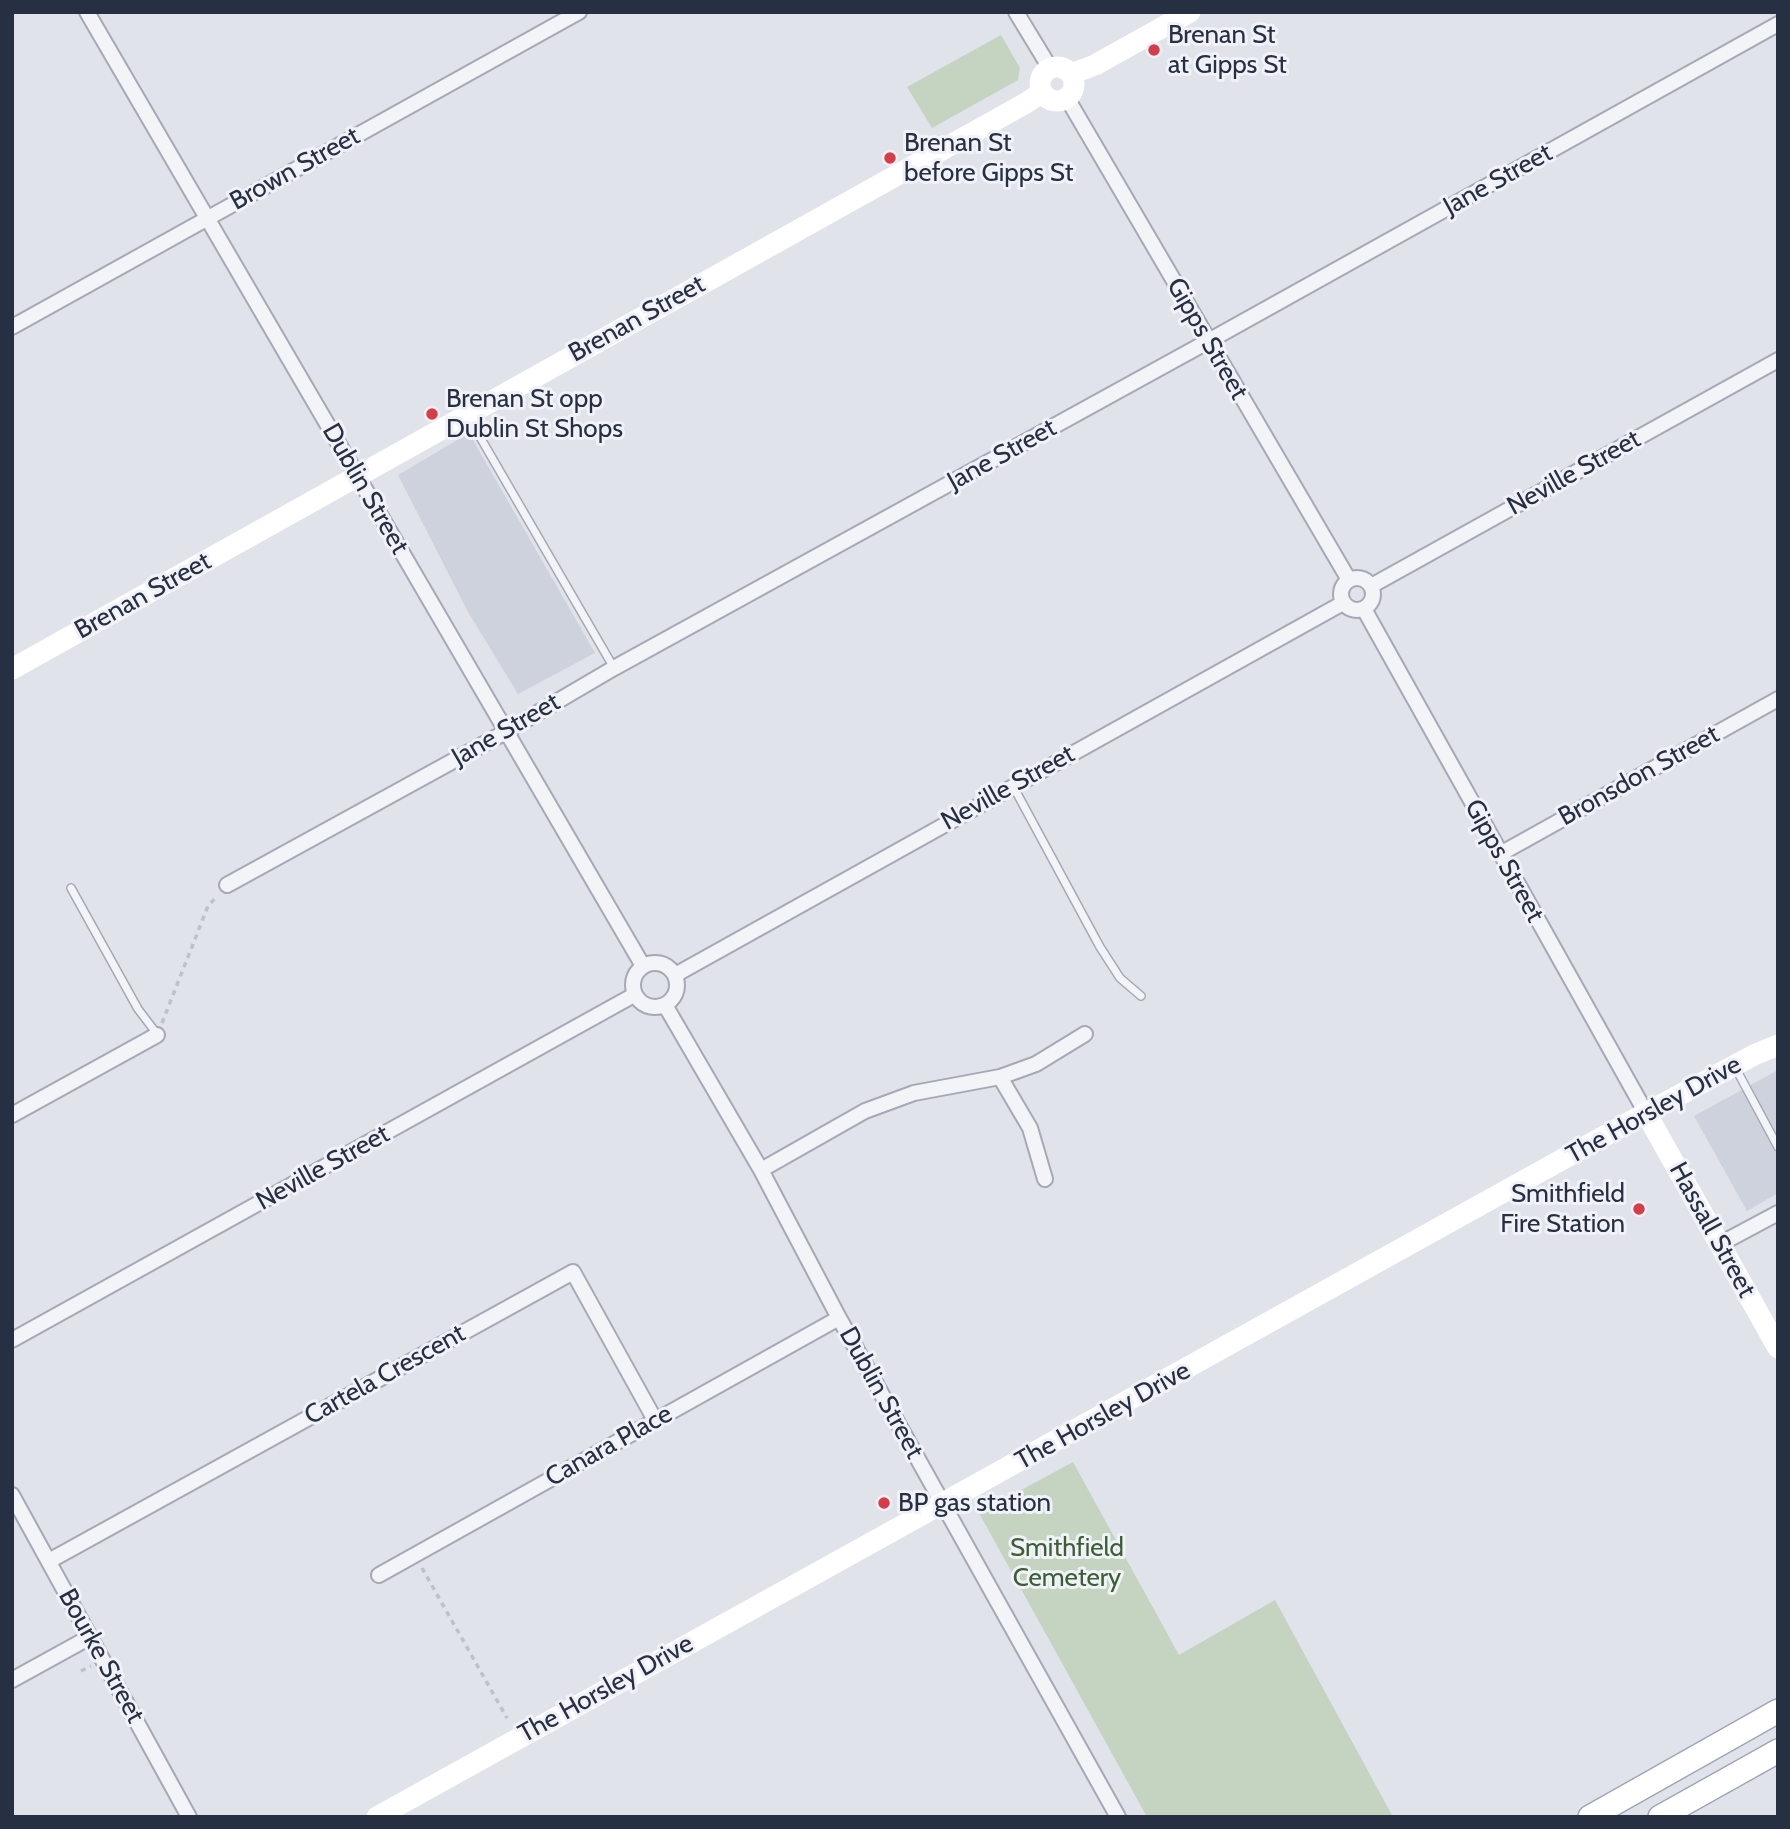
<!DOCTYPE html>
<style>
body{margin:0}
#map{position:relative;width:1790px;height:1829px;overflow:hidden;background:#e0e3ea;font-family:Cabin,sans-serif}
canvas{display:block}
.frame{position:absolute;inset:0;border:14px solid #272f43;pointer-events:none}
</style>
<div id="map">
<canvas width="1790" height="1829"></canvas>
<div class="frame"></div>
</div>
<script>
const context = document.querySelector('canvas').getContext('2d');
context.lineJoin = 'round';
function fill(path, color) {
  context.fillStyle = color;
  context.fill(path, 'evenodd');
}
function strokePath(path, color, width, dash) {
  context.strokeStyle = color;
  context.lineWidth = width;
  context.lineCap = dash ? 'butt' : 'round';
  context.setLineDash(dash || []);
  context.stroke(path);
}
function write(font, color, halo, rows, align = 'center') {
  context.font = font + ' Cabin,sans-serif';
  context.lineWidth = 6;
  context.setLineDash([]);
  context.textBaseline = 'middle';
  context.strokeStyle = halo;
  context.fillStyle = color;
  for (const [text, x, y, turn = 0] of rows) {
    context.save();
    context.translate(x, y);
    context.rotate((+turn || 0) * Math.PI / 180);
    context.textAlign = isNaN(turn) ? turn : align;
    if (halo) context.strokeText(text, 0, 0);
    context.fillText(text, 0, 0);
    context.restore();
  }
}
const built = new Path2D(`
 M469,433L595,653L518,694L468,612L398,475Z
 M1778,1070V1193L1747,1211L1694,1116Z`);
const green = new Path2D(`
 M1001,35L1020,68L1018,80L932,128L907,87Z
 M1073,1462L1179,1655L1275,1600L1393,1817H1147L979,1513Z`);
const path = new Path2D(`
 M162,1023L208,906L217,896
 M422,1568L507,1718
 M81,1671L91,1666`);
const lane = new Path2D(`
 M469,418L614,668
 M1013,786L1100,947L1120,978L1141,996
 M71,888L138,1009L157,1034
 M1735,1067L1778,1147`);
const street = new Path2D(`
 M87,12L643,966
 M1016,12L1050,68
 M1067,98L1349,580
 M12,327L579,12
 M1341 594a16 16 0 1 1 32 0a16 16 0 1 1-32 0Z
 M1371,586L1778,360
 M1364,609L1646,1113
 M1500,854L1778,699
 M227,885L493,739L614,668L1196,348L1778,24
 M633 985a22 22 0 1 1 44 0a22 22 0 1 1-44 0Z
 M675,975L1343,603
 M665,1005L761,1170L839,1318L1118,1817
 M1000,1077L1030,1128L1045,1179
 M12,1115L157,1035
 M761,1170L865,1111L914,1093L1000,1077L1036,1064L1085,1034
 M1720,1244L1778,1213
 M12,1340L634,995
 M12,1495L189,1817
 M49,1561L573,1272L655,1420
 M379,1575L839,1318
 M12,1680L90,1637`);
const secondary = new Path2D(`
 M1040 84a17 17 0 1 1 34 0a17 17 0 1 1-34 0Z
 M1071,74L1095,65L1190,12
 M12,669L1026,103L1042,92
 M1646,1113L1778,1348
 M377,1817L1646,1113L1754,1055L1778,1045`);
const primary = new Path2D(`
 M1590,1817L1778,1711
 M1660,1817L1778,1751`);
const markers = [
 [1154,50,7,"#d83c49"],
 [890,158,7,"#d83c49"],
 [432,414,7,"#d83c49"],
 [1639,1209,7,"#d83c49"],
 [884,1503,7,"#d83c49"]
];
const poiNames = [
 ["Brenan St",1168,35],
 ["at Gipps St",1168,65],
 ["Brenan St",904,143],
 ["before Gipps St",904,173],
 ["Brenan St opp",446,399],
 ["Dublin St Shops",446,429],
 ["Smithfield",1625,1194,"right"],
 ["Fire Station",1625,1224,"right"],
 ["BP gas station",898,1503]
];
const streetNames = [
 ["Brown Street",295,169,-29],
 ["Jane Street",1498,180,-29],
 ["Brenan Street",637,319,-29],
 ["Gipps Street",1207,339,60],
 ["Jane Street",1002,455,-29],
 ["Neville Street",1574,473,-29],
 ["Dublin Street",365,489,60],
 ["Brenan Street",143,596,-29],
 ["Jane Street",506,730,-30],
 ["Bronsdon Street",1639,776,-29],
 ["Neville Street",1008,788,-29],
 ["Gipps Street",1504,861,61],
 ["The Horsley Drive",1654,1110,-29],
 ["Neville Street",323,1168,-29],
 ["Hassall Street",1712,1230,61],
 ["Cartela Crescent",385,1375,-29],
 ["Dublin Street",881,1393,61],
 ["The Horsley Drive",1103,1416,-29],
 ["Canara Place",609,1446,-29],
 ["Bourke Street",101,1656,61],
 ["The Horsley Drive",606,1689,-29]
];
const parkNames = [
 ["Smithfield",1067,1548],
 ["Cemetery",1067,1578]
];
fill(built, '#ced2dc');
fill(green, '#c4d4c0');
strokePath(lane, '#a5a9b5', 10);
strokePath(street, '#a5a9b5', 18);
strokePath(primary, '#9ea6b7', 26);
strokePath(path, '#bec1c9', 3.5, [5, 5]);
strokePath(lane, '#f3f4f8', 7);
strokePath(street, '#f3f4f8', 14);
strokePath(secondary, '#fff', 21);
strokePath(primary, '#fff', 23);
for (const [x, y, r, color] of markers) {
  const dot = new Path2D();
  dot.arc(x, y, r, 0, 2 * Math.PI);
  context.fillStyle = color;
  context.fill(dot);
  strokePath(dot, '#f0f2f7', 2.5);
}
write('26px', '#272f43', '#f0f2f7', poiNames, 'left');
write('26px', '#272f43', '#f0f2f7', streetNames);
write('26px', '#395f33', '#f0f2f7', parkNames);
</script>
